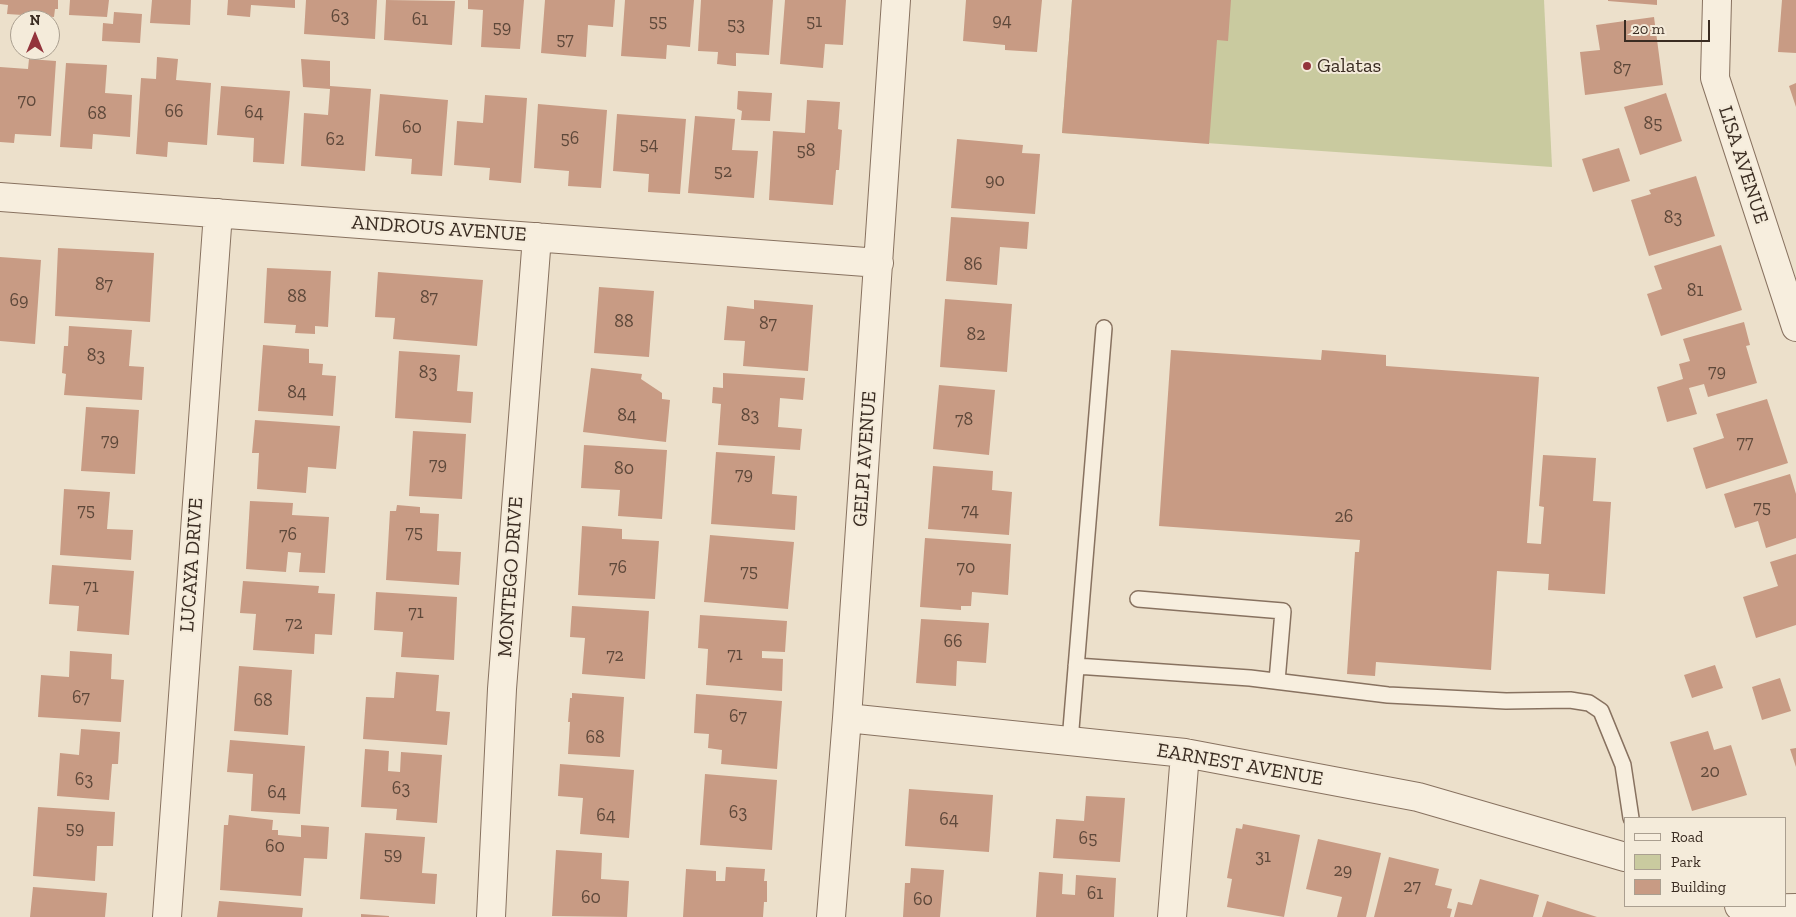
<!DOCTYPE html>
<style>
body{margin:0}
#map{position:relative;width:1796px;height:917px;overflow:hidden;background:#ece0cb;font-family:"Zilla Slab",serif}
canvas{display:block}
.legend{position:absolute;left:1624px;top:817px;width:162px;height:90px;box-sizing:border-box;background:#f4ebda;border:1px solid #aa9f90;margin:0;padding:6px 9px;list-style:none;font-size:15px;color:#3a2c22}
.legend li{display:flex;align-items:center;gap:10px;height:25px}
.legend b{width:25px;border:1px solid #aa9f90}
.north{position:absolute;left:10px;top:10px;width:50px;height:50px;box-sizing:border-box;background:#f4ebda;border:1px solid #aa9f90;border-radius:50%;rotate:0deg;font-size:14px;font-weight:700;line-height:20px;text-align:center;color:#3a2c22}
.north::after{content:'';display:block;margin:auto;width:18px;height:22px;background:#93343c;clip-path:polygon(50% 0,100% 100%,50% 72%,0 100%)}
.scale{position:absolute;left:1624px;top:20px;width:86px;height:22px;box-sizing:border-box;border:2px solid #3a2c22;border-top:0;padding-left:6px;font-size:15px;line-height:18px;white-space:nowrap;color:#3a2c22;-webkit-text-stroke:4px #f4ebda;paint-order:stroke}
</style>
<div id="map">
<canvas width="1796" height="917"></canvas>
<ul class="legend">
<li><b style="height:6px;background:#f7eede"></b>Road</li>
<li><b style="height:14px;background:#c9ca9f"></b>Park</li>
<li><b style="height:14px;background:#c89b84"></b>Building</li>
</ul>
<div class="north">N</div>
<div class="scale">20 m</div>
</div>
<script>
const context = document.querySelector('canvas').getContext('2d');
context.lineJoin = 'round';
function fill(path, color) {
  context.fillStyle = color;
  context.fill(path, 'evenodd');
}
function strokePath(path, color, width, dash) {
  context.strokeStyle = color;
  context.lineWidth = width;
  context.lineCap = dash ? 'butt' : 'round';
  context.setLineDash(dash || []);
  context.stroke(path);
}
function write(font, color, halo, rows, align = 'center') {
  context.font = font + ' "Zilla Slab",serif';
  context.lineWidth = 4;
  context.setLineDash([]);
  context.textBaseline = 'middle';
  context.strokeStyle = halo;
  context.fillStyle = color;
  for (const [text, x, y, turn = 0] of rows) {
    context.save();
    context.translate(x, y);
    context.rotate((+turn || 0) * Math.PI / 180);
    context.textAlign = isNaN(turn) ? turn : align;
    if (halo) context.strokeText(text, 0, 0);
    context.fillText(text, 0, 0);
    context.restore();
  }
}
const green = new Path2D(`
 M1072,0H1544L1552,167L1062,133Z`);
const building = new Path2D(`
 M0,0H58V9H55L54,17L7,14L8,5L0,4Z
 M70,0H109L107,17L69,15Z
 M152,0H191L190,25L150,23Z
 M228,0H295V8L251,5L250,17L227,15Z
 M306,0H377L375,39L304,34Z
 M386,0L455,1L452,45L384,40Z
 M468,0H524L520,49L481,47L483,10L468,9Z
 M545,0H615L613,27L588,25L586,57L541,53Z
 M625,0H694L690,47L667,45L666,59L621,56Z
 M701,0H773L769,55L736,53V66H734L717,64L718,52L698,51Z
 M785,0H846L843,45L825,44L823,68L780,64Z
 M966,0H1042L1037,52L1005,50V45L963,41Z
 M1072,0H1231L1228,41L1217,40L1209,144L1062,133Z
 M1608,0H1657V5L1608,1Z
 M1782,0H1796V53L1778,52Z
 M114,12L142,14L140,43L102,41L103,23L113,24Z
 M1654,17L1663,85L1585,95L1580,52L1600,50L1596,25Z
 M157,57L178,59L176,80L211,83L207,145L168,142L167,157L136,154L141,78L156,79Z
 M29,59L56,61L51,136L15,134L14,143L0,142V67L28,69Z
 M301,59L330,61V86L371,89L365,171L301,166L304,113L328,115L330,89L303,87Z
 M66,63L107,65L105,93L132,95L130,137L93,134L92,149L60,147Z
 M1796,83V107L1789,86Z
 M221,86L290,91L284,164L253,162L254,138L217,135Z
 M738,91L772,93L770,121L741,120L742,111L737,109Z
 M1666,93L1682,141L1640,155L1624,107Z
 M380,94L448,100L442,176L411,174L412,159L375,156Z
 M485,95L527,98L521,183L489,180L490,168L454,165L457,121L483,123Z
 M807,100L840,102L838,129L842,130L839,170H836L833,205L769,200L773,131L805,133Z
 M538,104L607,110L601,188L568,186L569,171L534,168Z
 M617,114L686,119L680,194L648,192L649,174L613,171Z
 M695,116L735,119L732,150L758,151L754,198L688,193Z
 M957,139L1023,145L1022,153L1040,154L1035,214L951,208Z
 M1619,148L1630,181L1593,192L1582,159Z
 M1696,176L1715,236L1649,256L1631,200L1651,194L1649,190Z
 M951,217L1029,222L1027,249L1000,247L997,285L946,281Z
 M1721,245L1742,310L1661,336L1647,294L1662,289L1654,266Z
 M58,248L154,253L150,322L55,316Z
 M0,257L41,260L35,344L0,341Z
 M267,268L331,271L328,327L315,326V334L295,333L296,325L264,323Z
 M378,272L483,280L477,346L393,339L395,318L375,317Z
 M599,287L654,291L649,357L594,353Z
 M945,299L1012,304L1007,372L940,367Z
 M754,300L813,305L808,371L743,366L745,341L724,340L727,306L754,309Z
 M1744,322L1750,345L1746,346L1757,383L1708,397L1704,384L1689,388L1697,414L1667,422L1657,387L1683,379L1679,364L1690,361L1683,339Z
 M69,326L132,330L129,366L144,367L142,400L64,395L66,374L62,373L64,346H68Z
 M263,345L309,349V363L323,364L322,375L336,376L333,416L258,411Z
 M1171,350L1321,360L1322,350L1386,355V366L1539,377L1527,543L1541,544L1544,507L1539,506L1543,455L1596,458L1593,501L1611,502L1605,594L1548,590L1549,574L1497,571L1491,670L1376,662L1375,676L1347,674L1355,552H1359L1360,540L1159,526Z
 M399,351L460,355L457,391L473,392L471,423L395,418Z
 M591,368L642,374L641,379L662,393V399L670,400L666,442L583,432Z
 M723,373L805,378L803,400L780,398L778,427L802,429L800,450L718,445L721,404L712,403L713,387L723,388Z
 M939,385L995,390L989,455L933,449Z
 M1767,399L1788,463L1706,489L1693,448L1724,438L1716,414Z
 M86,407L139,410L135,474L81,471Z
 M255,420L340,426L336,469L308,467L306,493L257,489L259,453H252Z
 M413,431L466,434L462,499L409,496Z
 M584,445L667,450L662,519L618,516L620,490L581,488Z
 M716,452L775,456L772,494L797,496L795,530L711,524Z
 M933,466L993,471L992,490L1012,492L1009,535L928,529Z
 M1790,474L1796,494V538L1766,548L1758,521L1735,528L1724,494Z
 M64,489L110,492L107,529L133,530L131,560L60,555Z
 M250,501L293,503L292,515L329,517L325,573L299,572L301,553L288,552L286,572L246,569Z
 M397,505L420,507V513L439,514L437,551L461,552L459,585L386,580L390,511H396Z
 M582,526L622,529V539L659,541L655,599L578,595Z
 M710,535L794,542L788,609L704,602Z
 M925,538L1011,544L1008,595L972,592L971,606H961V610L920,607Z
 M1796,554V625L1756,638L1743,597L1778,586L1770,562Z
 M52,565L134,571L129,635L77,631L79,606L49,604Z
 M243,581L319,586L318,593L335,594L332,635L315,634L314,654L253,650L256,614L240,613Z
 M376,592L457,597L454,660L401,657L403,632L374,630Z
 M572,606L649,611L645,679L582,674L585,638L570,637Z
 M700,615L787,621L785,652L762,651V658L783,659L782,691L706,685L708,649L698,648Z
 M921,619L989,623L986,663L957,661L956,686L916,683Z
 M70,651L112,654L111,679L124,680L121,722L38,717L41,675L69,677Z
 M1715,665L1723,688L1692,698L1684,675Z
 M239,666L292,670L288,735L234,731Z
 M396,672L439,675L436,711L450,712L447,745L363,739L366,697L394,698Z
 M1780,678L1791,711L1762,720L1752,687Z
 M572,693L624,697L620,757L568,754L570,722H568L570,698H572Z
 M696,694L782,701L777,769L721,764L722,750L708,748L709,734L694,733Z
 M81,729L120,732L118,764H112L109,800L57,796L60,753L79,755Z
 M1708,731L1714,750L1731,745L1747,795L1692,811L1670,742Z
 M230,740L305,746L300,814L251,811L253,774L227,772Z
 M1796,748V767L1790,749Z
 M365,749L389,751L388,771L400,772L401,752L442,755L437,823L396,820L397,809L361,807Z
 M560,764L634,770L629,838L580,834L583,798L558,796Z
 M705,774L777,780L772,850L700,845Z
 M909,789L993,795L989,852L905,846Z
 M1086,796L1125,798L1120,862L1053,858L1056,819L1084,821Z
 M38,807L115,812L113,846H97L95,881L33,876Z
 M229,815L273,820L272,830H278V835L301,837V825L329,827L327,859L304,858L301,896L220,890L224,825H228Z
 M1243,824L1300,835L1284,917L1227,907L1232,879L1227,878L1236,828L1242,829Z
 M365,833L425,837L422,873L437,874L435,904L360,899Z
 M1318,839L1381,853L1366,917H1337L1342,897L1306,889Z
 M556,850L602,853L601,879L629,881L627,917L552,916Z
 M1389,857L1439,869L1435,885L1452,889L1447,908L1452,909L1450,917H1374Z
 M726,867L765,869L764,881H767V902H764L763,917H683L686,869L716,871V881H725Z
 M911,868L944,870L940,917H903L905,883H910Z
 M1039,872L1063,874L1062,894L1075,895L1076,875L1116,878L1114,917H1036Z
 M1480,879L1539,895L1533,917H1454L1458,902L1472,905Z
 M33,887L107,893L105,917H30Z
 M219,901L303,908L302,917H217Z
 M1547,901L1597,917H1542Z
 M361,914L389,916V917H361Z`);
const lane = new Path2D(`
 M1138,599L1283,611L1277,681
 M1076,666L1250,678L1388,695L1506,701L1570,700L1589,703L1601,711L1623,765L1631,818
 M1070,741L1104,328`);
const street = new Path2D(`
 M1717,0L1715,78L1796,327
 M0,197L879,263
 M847,718L1185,753L1418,797L1625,857
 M1739,906L1748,909L1796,908
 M167,917L218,213
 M491,917L502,689L537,237
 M831,917L847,718L896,0
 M1172,917L1185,753`);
const markers = [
 [1307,66,5,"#93343c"]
];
const numberNames = [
 ["63",340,17],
 ["61",420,20],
 ["94",1002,21],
 ["55",658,22],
 ["51",814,22],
 ["53",736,25],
 ["59",502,28],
 ["57",565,40],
 ["87",1622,69],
 ["70",27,101],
 ["66",174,112],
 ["64",254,113],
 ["68",97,114],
 ["85",1653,124],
 ["60",412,128],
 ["56",570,139],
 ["62",335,140],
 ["54",649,145],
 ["58",806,151],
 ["52",723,172],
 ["90",995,181],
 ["83",1673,218],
 ["86",973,265],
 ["87",104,285],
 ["81",1695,291],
 ["88",297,297],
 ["87",429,298],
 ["69",19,301],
 ["88",624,322],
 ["87",768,324],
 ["82",976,335],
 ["83",96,356],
 ["79",1717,372],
 ["83",428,373],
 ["84",297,393],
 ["84",627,416],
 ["83",750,416],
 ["78",964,420],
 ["79",110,441],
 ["77",1745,443],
 ["79",438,465],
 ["80",624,469],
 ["79",744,475],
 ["75",1762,508],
 ["75",86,511],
 ["74",970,511],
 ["26",1344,517],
 ["75",414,533],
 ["76",288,535],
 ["76",618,568],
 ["70",966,568],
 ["75",749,572],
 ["71",91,587],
 ["71",416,613],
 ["72",294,624],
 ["66",953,642],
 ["71",735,655],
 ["72",615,656],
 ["67",81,698],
 ["68",263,701],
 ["67",738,717],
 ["68",595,738],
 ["20",1710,772],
 ["63",84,780],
 ["63",401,789],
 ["64",277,793],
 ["63",738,813],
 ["64",606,816],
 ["64",949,820],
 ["59",75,829],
 ["65",1088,839],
 ["60",275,847],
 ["59",393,855],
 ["31",1263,857],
 ["29",1343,871],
 ["27",1412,887],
 ["61",1095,894],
 ["60",591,898],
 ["60",923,900]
];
const poiNames = [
 ["Galatas",1317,66]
];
const streetNames = [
 ["LISA AVENUE",1743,165,72],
 ["ANDROUS AVENUE",439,229,4],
 ["GELPI AVENUE",865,459,-86],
 ["LUCAYA DRIVE",192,565,-86],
 ["MONTEGO DRIVE",511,577,-86],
 ["EARNEST AVENUE",1240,765,10]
];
fill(green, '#c9ca9f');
fill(building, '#c89b84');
strokePath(lane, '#887260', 18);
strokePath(street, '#887260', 30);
strokePath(lane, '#f7eede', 15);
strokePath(street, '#f7eede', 28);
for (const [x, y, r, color] of markers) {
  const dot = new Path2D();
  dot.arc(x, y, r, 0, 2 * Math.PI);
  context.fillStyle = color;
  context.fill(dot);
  strokePath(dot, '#f4ebda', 2);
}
write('18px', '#5e483a', null, numberNames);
write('20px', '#3a2c22', '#f4ebda', poiNames, 'left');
write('20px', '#3a2c22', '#f4ebda', streetNames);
</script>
